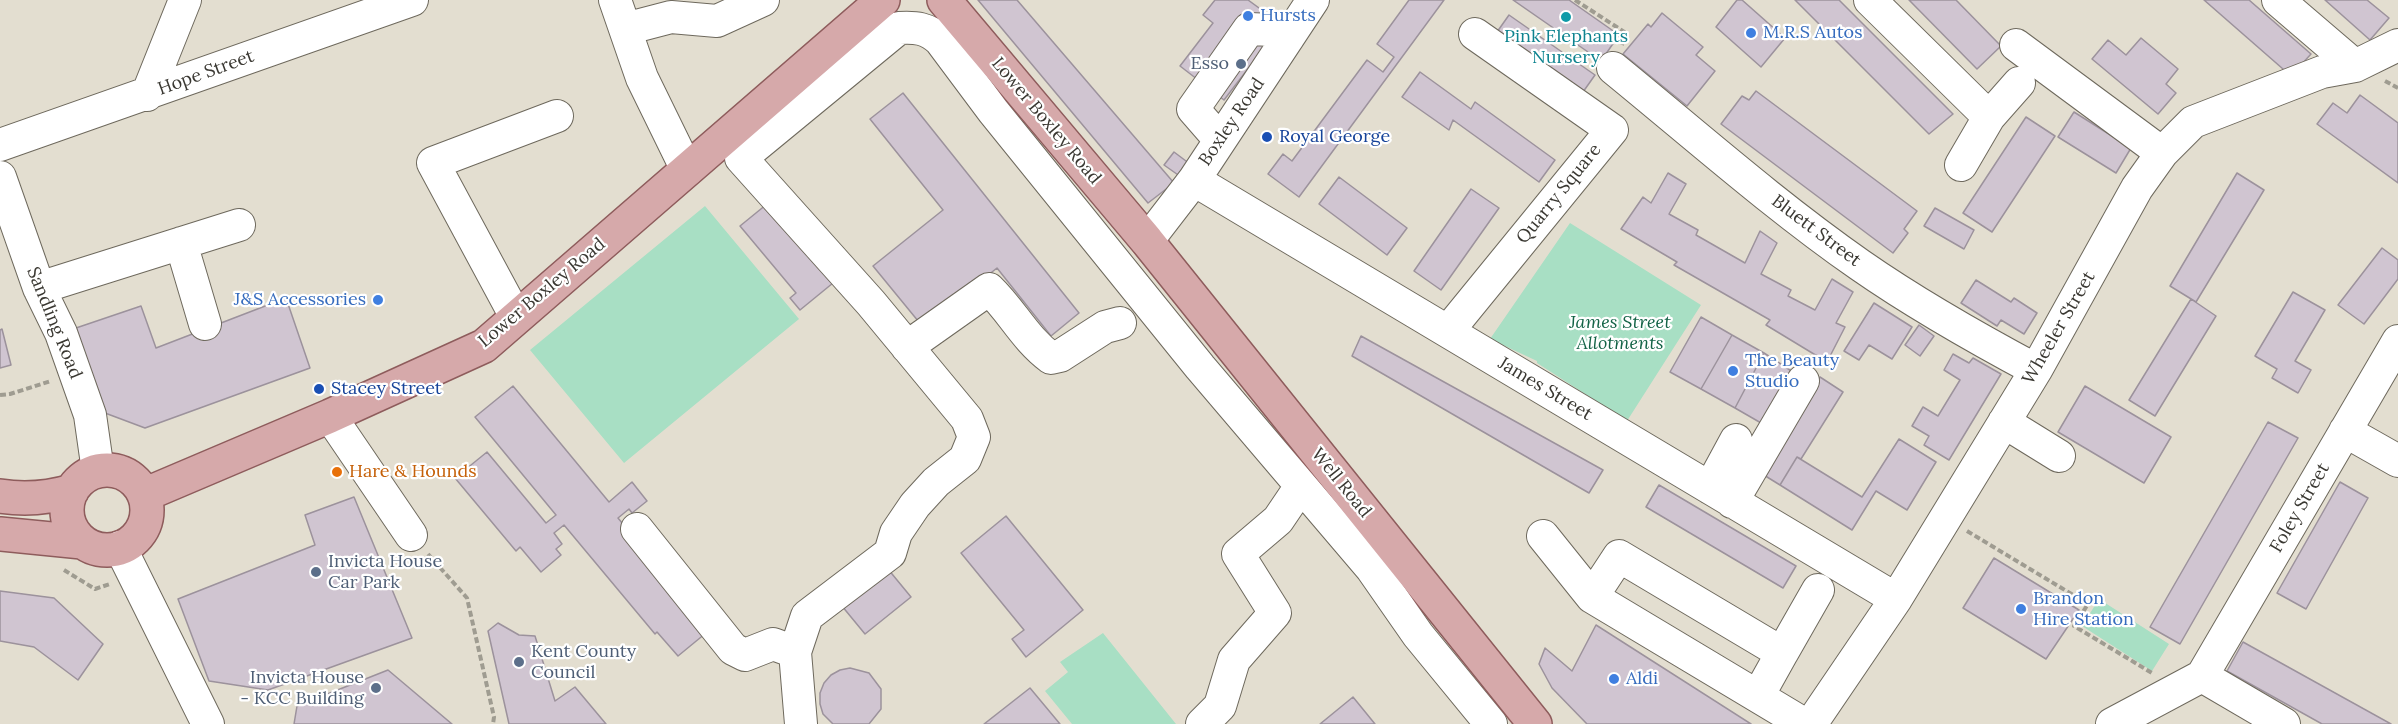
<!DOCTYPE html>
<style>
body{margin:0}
canvas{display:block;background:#e3ded0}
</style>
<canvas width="2398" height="724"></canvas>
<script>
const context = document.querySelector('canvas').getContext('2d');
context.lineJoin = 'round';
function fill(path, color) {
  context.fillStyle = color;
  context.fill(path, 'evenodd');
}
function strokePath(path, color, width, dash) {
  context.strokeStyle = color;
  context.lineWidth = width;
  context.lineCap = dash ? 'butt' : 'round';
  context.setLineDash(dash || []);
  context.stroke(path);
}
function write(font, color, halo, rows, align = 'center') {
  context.font = font + ' Lora,serif';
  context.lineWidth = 4.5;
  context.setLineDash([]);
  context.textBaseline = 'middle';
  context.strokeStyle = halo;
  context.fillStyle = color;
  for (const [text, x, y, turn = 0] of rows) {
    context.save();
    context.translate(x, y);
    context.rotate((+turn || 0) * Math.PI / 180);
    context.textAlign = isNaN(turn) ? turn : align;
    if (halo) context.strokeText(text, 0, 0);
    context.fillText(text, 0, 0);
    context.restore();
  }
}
const green = new Path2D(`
 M705,206L799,319L624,463L530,350Z
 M1570,223L1701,305L1627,421L1537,363V361L1490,339Z
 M2099,599L2169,644L2152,671L2082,626Z
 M1103,633L1176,724H1072L1045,691L1068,672L1060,662Z`);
const building = new Path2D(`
 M978,0H1017L1174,183L1148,203Z
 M1215,0H1248L1270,16V40L1224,100L1180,66L1213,23L1203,15Z
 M1409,0H1444L1299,197L1268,174L1283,154L1292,161L1367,60L1383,72L1394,57L1377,44Z
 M1513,0H1569L1619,35L1601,61Z
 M1737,0H1742L1785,38L1761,67L1716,27Z
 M1795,0H1839L1953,114L1929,134Z
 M1909,0H1956L2001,46L1977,69Z
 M2204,0H2249L2311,54L2291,76Z
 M2325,0H2367L2389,18L2370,40Z
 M1662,13L1703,47L1696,55L1715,71L1687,106L1623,54L1648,24L1651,27Z
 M1509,15L1595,75L1583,92L1497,32Z
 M2141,38L2178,69L2166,84L2176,93L2158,114L2092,59L2108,40L2126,55Z
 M1420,72L1471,109L1475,102L1555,160L1539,182L1453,120L1449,130L1402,97Z
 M1756,91L1917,211L1904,229L1908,233L1893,253L1721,124L1742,96L1749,100Z
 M903,93L1079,313L1051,336L997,268L923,327L873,266L943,210L870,119Z
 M2360,95L2398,123V183L2317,124L2333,103L2347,113Z
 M2074,112L2131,148L2116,173L2058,137Z
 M2026,117L2055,136L1992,232L1963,213Z
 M1174,152L1190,164L1181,177L1164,165Z
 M1668,173L1686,184L1669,214L1698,230L1696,235L1745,263L1760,231L1777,243L1761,274L1791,290L1788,296L1815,310L1832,279L1853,292L1836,323L1845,327L1827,362L1766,325L1770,320L1674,265L1677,262L1621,229L1643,197L1651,203Z
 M2237,173L2264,190L2196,302L2170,286Z
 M1339,177L1407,228L1387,255L1319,204Z
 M1471,189L1499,208L1441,290L1414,271Z
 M767,204L833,283L800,310L790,298L796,293L740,226Z
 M1935,208L1974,230L1964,249L1924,226Z
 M2382,248L2398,260V279L2364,324L2338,305Z
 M1976,280L2011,302L2014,298L2037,313L2024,334L2001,320L1997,326L1961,303Z
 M2293,292L2325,310L2295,361L2311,370L2298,393L2272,378L2277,369L2255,356Z
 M286,298L310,368L145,428L105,413L76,328L141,306L156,348Z
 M2191,299L2216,316L2155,416L2129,400Z
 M1874,303L1912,327L1892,359L1869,345L1859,360L1844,351Z
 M1701,317L1732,335L1701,389L1670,372Z
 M1919,325L1934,336L1920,356L1905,345Z
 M2,329L11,365L0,368V330Z
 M1732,335L1764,353L1735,408L1701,389Z
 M1361,336L1603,470L1589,493L1352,356Z
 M1764,353L1796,374L1768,427L1735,408Z
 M1953,354L1969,363L1973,358L2001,374L1949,460L1924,445L1929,436L1912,426L1923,407L1938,416L1960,380L1944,370Z
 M1820,377L1843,392L1801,459L1797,457L1780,485L1759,472Z
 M513,386L609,502L632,482L647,501L632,513L629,509L618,518L688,603L706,633L678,656L657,632L655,634L564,525L554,533L562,544L556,549L561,555L541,572L520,547L516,551L455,478L487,452L546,523L556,515L475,417Z
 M2085,386L2171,437L2144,483L2058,432Z
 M2268,422L2298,438L2180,644L2150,627Z
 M1899,439L1936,462L1907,510L1876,491L1852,530L1780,485L1797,457L1862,497Z
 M2340,482L2368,498L2306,609L2277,593Z
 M1659,485L1796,566L1783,588L1646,507Z
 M354,497L412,638L268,690L209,681L178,599L315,545L305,515Z
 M1006,516L1083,610L1026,657L1012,639L1024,630L961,553Z
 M1994,558L2079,610L2046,659L1963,608Z
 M883,563L911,597L865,634L837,600Z
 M0,591L54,598L103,644L78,680L34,647L0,641Z
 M498,623L519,635L535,636L555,701L575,687L606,724H509L488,631Z
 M1596,625L1751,724H1587L1552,688L1539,664L1545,648L1572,671Z
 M2243,642L2391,724H2322L2227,671Z
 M850,668L869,673L881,689V709L869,724H833L823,714L820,704V693L824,683L831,675L840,670Z
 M388,670L452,724H294L297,706Z
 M1030,688L1060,724H984Z
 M1353,697L1375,724H1320Z`);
const path = new Path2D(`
 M1575,0L1626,33L1622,45
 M2385,81L2398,88
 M0,395L10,394L51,381
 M1967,531L2088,604L2074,626L2152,673
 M428,554L467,598L494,717L493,724
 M64,570L95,589L110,584`);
const minor = new Path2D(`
 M615,0L642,78L687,170
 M1870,0L1989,117
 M2278,0L2355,66
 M625,29L671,17L717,21L763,0
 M2016,45L2162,153
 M1613,68C1694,134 1774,205 1860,265C1916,304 1976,338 2036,370
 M147,95L185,0
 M1220,140L1193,109L1249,29L1273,30L1288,38
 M0,145L412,0
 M1961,165L1989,117L2019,83
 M0,177L39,288L61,333L90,415L98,471
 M1194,180L1896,599
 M1147,241L1194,180L1313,0
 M181,243L205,324
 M39,288L239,225
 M516,317L433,163L557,116
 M1448,331L1612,130L1475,34
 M907,347L989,289C1012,311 1025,339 1051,358L1060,356L1105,327L1120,323
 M330,416L411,535
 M2004,422L2059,456
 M2345,431L2398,461
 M1710,488L1736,440
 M1732,502L1803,381
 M637,529L733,649L745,655L773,644L795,652
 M1543,536L1592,597L1804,724
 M120,547L208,724
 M1592,597L1619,556L1782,653L1758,696
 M1782,653L1818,590
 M2202,676L2398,341
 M2202,676L2284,724
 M801,724L795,652L807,616L890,553L896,533L915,505L936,482L965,459L974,437L967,419L871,303L741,158L899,28C916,27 927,28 940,40L993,111L1200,367L1372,569L1418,635L1491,724
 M1202,724L1220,706L1234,660L1275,613L1238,554L1278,520L1301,486
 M1811,724L1896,599L2036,370L2137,188L2162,153L2193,122L2322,72L2355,66L2398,45
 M2112,724L2202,676`);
const major = new Path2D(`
 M944,0L1147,241L1535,724
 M67 510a40 40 0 1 1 80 0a40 40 0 1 1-80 0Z
 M144,495L330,416L484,346L883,0
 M0,496C25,500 48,498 72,491
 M0,534L82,542`);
const markers = [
 [1248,16,6,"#3f7fe0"],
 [1566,17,6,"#0f9aa8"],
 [1751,33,6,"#3f7fe0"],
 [1241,64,6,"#5c6f8a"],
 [1267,137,6,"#1a4fb4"],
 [378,300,6,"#3f7fe0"],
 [1733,371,6,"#3f7fe0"],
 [319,389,6,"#1a4fb4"],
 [337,472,6,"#e8710a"],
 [316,572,6,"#5c6f8a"],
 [2021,609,6,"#3f7fe0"],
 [519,662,6,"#5c6f8a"],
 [1614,679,6,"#3f7fe0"],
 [376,688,6,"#5c6f8a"]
];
const shopNames = [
 ["Hursts",1260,16],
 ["M.R.S Autos",1763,33],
 ["J&S Accessories",366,300,"right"],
 ["The Beauty",1745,361],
 ["Studio",1745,382],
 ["Brandon",2033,599],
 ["Hire Station",2033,620],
 ["Aldi",1626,679]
];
const cultureNames = [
 ["Pink Elephants",1566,37],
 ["Nursery",1566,58]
];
const serviceNames = [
 ["Esso",1229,64],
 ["Invicta House",328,562,"left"],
 ["Car Park",328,583,"left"],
 ["Kent County",531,652,"left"],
 ["Council",531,673,"left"],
 ["Invicta House",364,678],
 ["- KCC Building",364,699]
];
const streetNames = [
 ["Hope Street",206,73,-20],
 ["Lower Boxley Road",1046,121,50],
 ["Boxley Road",1232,122,-56],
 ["Quarry Square",1559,194,-51],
 ["Bluett Street",1816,231,37],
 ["Lower Boxley Road",542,293,-40],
 ["Sandling Road",54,323,68],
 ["Wheeler Street",2059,328,-60],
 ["James Street",1545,389,31],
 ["Well Road",1341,483,51],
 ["Foley Street",2300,508,-60]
];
const transitNames = [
 ["Royal George",1279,137],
 ["Stacey Street",331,389]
];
const parkNames = [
 ["James Street",1620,323],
 ["Allotments",1620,344]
];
const foodNames = [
 ["Hare & Hounds",349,472]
];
fill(green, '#a8dfc4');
fill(building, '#d0c5d1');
strokePath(building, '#9c929c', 1.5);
strokePath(minor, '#6e695d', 34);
strokePath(major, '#8e5c5c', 36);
strokePath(path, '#9f9c91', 4, [6, 3]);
strokePath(minor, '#fff', 32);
strokePath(major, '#d6a9aa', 33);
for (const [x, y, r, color] of markers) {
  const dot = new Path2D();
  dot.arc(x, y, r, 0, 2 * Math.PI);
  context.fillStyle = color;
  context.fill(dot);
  strokePath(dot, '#fff', 2);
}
write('18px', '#366cbe', '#fff', shopNames, 'left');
write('18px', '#0d838f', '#fff', cultureNames);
write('18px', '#4e5e75', '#fff', serviceNames, 'right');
write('18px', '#3a3832', '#fff', streetNames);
write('18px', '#164399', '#fff', transitNames, 'left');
write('italic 18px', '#136346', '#fff', parkNames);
write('18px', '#c56008', '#fff', foodNames, 'left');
</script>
